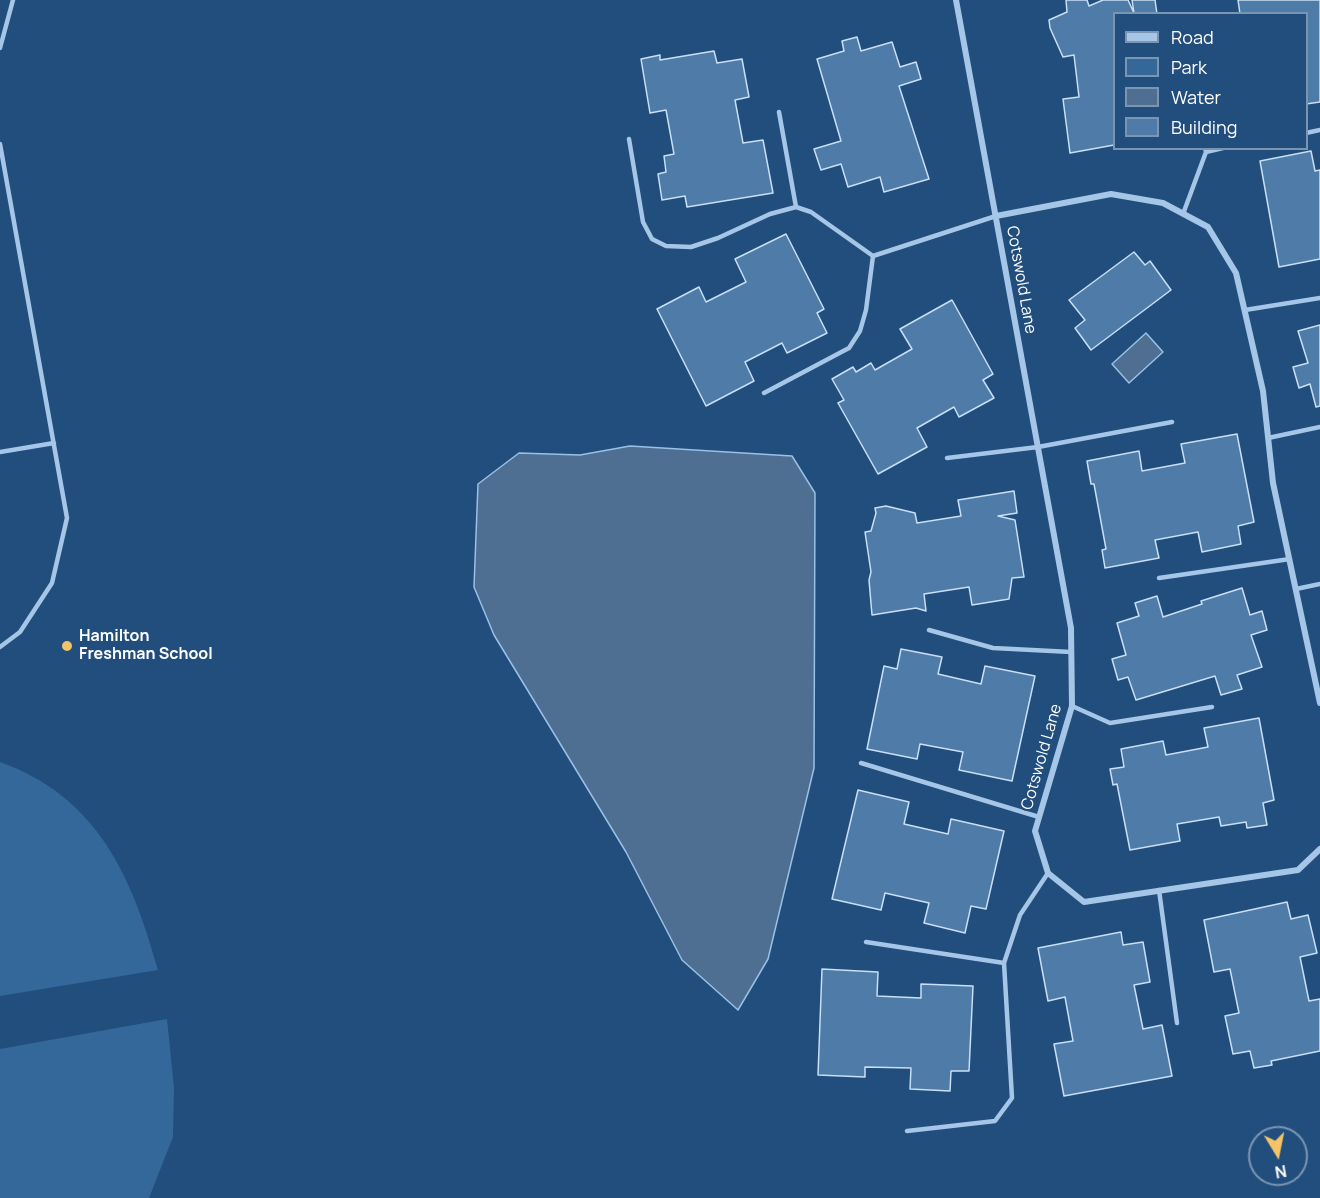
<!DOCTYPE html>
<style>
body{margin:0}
#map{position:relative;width:1320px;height:1198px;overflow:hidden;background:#214e7d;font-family:Manrope,sans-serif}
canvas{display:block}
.legend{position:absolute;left:1113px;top:12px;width:195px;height:138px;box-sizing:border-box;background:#214e7d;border:2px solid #7a95b1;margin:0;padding:8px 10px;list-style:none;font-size:18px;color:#fff}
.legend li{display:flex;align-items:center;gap:12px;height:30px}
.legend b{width:30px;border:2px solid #7a95b1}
.north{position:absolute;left:1248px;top:1126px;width:60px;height:60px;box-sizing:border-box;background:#214e7d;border:2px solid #7a95b1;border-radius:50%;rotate:170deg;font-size:16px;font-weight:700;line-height:24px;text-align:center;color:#fff}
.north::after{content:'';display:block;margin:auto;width:21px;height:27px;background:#f2c367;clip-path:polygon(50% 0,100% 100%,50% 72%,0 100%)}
</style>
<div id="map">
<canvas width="1320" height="1198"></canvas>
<ul class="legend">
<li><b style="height:8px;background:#a5c6e6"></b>Road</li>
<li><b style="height:16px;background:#34689b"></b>Park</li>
<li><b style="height:16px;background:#4e6f91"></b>Water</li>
<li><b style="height:16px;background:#4e7ba8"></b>Building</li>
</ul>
<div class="north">N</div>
</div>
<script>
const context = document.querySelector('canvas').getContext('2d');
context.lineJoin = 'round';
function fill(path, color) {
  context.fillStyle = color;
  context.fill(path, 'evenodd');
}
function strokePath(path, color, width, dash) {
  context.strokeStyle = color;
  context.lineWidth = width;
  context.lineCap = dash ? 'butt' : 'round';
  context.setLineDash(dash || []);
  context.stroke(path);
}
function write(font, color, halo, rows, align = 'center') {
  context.font = font + ' Manrope,sans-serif';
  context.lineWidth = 4.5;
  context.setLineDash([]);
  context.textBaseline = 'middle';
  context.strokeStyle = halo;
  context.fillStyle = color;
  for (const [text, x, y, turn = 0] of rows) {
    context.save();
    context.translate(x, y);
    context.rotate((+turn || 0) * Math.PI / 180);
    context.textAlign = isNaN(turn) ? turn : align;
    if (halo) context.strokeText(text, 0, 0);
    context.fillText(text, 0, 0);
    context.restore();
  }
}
const green = new Path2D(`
 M0,762C98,797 132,877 158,970L0,996Z
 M167,1019L174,1088L173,1137L149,1198H0V1049Z`);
const water = new Path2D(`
 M1146,333L1163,352L1129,383L1112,364Z
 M630,446L792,456L815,493L814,768L768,959L738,1010L682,960L626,852L494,635L474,587L478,484L519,453L580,455Z`);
const building = new Path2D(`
 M1066,0H1087L1089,6L1103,0H1128L1134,13L1132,0H1155L1157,14H1114V145L1070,153L1063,99L1079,97L1074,55L1063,57L1050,28L1049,20L1067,12Z
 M1238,0H1320V102L1306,104V14H1240Z
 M857,37L861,51L892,42L900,67L916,62L921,79L899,86L929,179L884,192L880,177L848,187L841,164L821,170L814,149L841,141L817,59L844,51L842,41Z
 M714,51L717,63L742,59L749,97L735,100L743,143L763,140L773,193L687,207L685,196L662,200L658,174L666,172L664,156L674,154L666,110L650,113L641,59L660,55V60Z
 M1311,151L1315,171L1320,170V259L1279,267L1260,161Z
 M786,234L824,309L817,313L827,333L787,353L782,343L745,362L754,381L706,406L657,309L699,287L706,302L746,282L735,259Z
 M1134,252L1145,265L1150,261L1171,290L1091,350L1075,328L1085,320L1069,300Z
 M952,300L993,374L983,380L994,398L959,417L954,407L917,428L927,447L878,474L838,403L844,400L832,379L853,367L856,372L871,363L875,370L912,349L900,329Z
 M1320,325V406L1316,407L1310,384L1299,388L1293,367L1308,363L1298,331Z
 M1237,434L1254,522L1238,526L1241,544L1202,552L1198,532L1155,540L1159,558L1105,568L1102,550L1106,549L1094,484H1091L1087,461L1139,451L1142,471L1185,463L1181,444Z
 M1014,491L1017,513L998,516L1015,520L1024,577L1012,578L1009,599L972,605L969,587L924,594L926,611L916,608L872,615L869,580L871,572L865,532L871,531L876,513L875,508L886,506L915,513L917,523L961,516L958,500Z
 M1242,588L1250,615L1262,611L1267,630L1251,635L1262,667L1237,675L1242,689L1221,695L1215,676L1136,700L1128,677L1118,680L1112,659L1126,655L1117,623L1139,616L1135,603L1157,596L1163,617L1202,604L1201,601Z
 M901,649L942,657L938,674L981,684L985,666L1035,676L1012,781L959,770L963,752L920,744L917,759L867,749L884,666L897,669Z
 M1259,718L1274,800L1263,803L1267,825L1247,828L1246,822L1221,826L1219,817L1177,824L1180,841L1130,850L1117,784L1113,785L1110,769L1124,767L1121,749L1163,741L1166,755L1208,747L1204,728Z
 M858,790L909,802L904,824L948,834L951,819L1004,831L986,909L971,906L965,933L924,923L929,903L885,893L881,910L832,899Z
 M1287,902L1291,919L1308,915L1317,953L1300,957L1309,1001L1320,999V1051L1271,1061L1272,1065L1254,1068L1250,1051L1233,1054L1225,1016L1239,1013L1230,969L1214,972L1204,920Z
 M1121,932L1123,945L1143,942L1150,982L1134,985L1143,1029L1162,1025L1172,1076L1064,1096L1054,1044L1073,1041L1065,997L1048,1001L1038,948Z
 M822,969L878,972L877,996L921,998V984L973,986L969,1071H951L950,1091L910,1089L911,1068L865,1067V1077L818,1075Z`);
const lane = new Path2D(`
 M0,48L13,0
 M779,112L796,207
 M1306,133L1320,130
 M629,139L643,222L652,239L666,246L691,247L718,238L770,214L796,207L811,212L873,256L996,216
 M0,144L67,518L52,583L20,632L0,647
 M1206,152L1223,148
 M1183,214L1206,152L1205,148
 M1245,310L1320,298
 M764,393L849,348L860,331L866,310L873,256
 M1268,438L1320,427
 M0,452L54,443
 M947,458L1038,447L1172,422
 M1159,578L1290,559
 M1296,589L1320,584
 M929,630L993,648L1071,652
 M1072,706L1110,723L1212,707
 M861,763L1039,817
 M1159,890L1177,1023
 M866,942L1004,963
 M907,1131L995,1121L1012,1098L1004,963L1020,915L1048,873`);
const street = new Path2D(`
 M956,0L1071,628L1072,706L1035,831L1048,873L1084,902L1298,870L1320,849
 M996,216L1111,194L1163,203L1208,227L1236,273L1263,391L1273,483L1320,703`);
const markers = [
 [67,646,6,"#f2c367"]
];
const streetNames = [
 ["Cotswold Lane",1021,280,80],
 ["Cotswold Lane",1042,757,-74]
];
const poiNames = [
 ["Hamilton",79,637],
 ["Freshman School",79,655]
];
fill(green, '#34689b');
fill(water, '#4e6f91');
strokePath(water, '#99c1e7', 1.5);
fill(building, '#4e7ba8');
strokePath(building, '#c8dff5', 1.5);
strokePath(lane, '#a5c6e6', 4.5);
strokePath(street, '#a5c6e6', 6);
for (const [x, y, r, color] of markers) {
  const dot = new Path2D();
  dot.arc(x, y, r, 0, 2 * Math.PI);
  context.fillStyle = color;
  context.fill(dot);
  strokePath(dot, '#214e7d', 2);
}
write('16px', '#fff', '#214e7d', streetNames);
write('bold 16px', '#fff', '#214e7d', poiNames, 'left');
</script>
